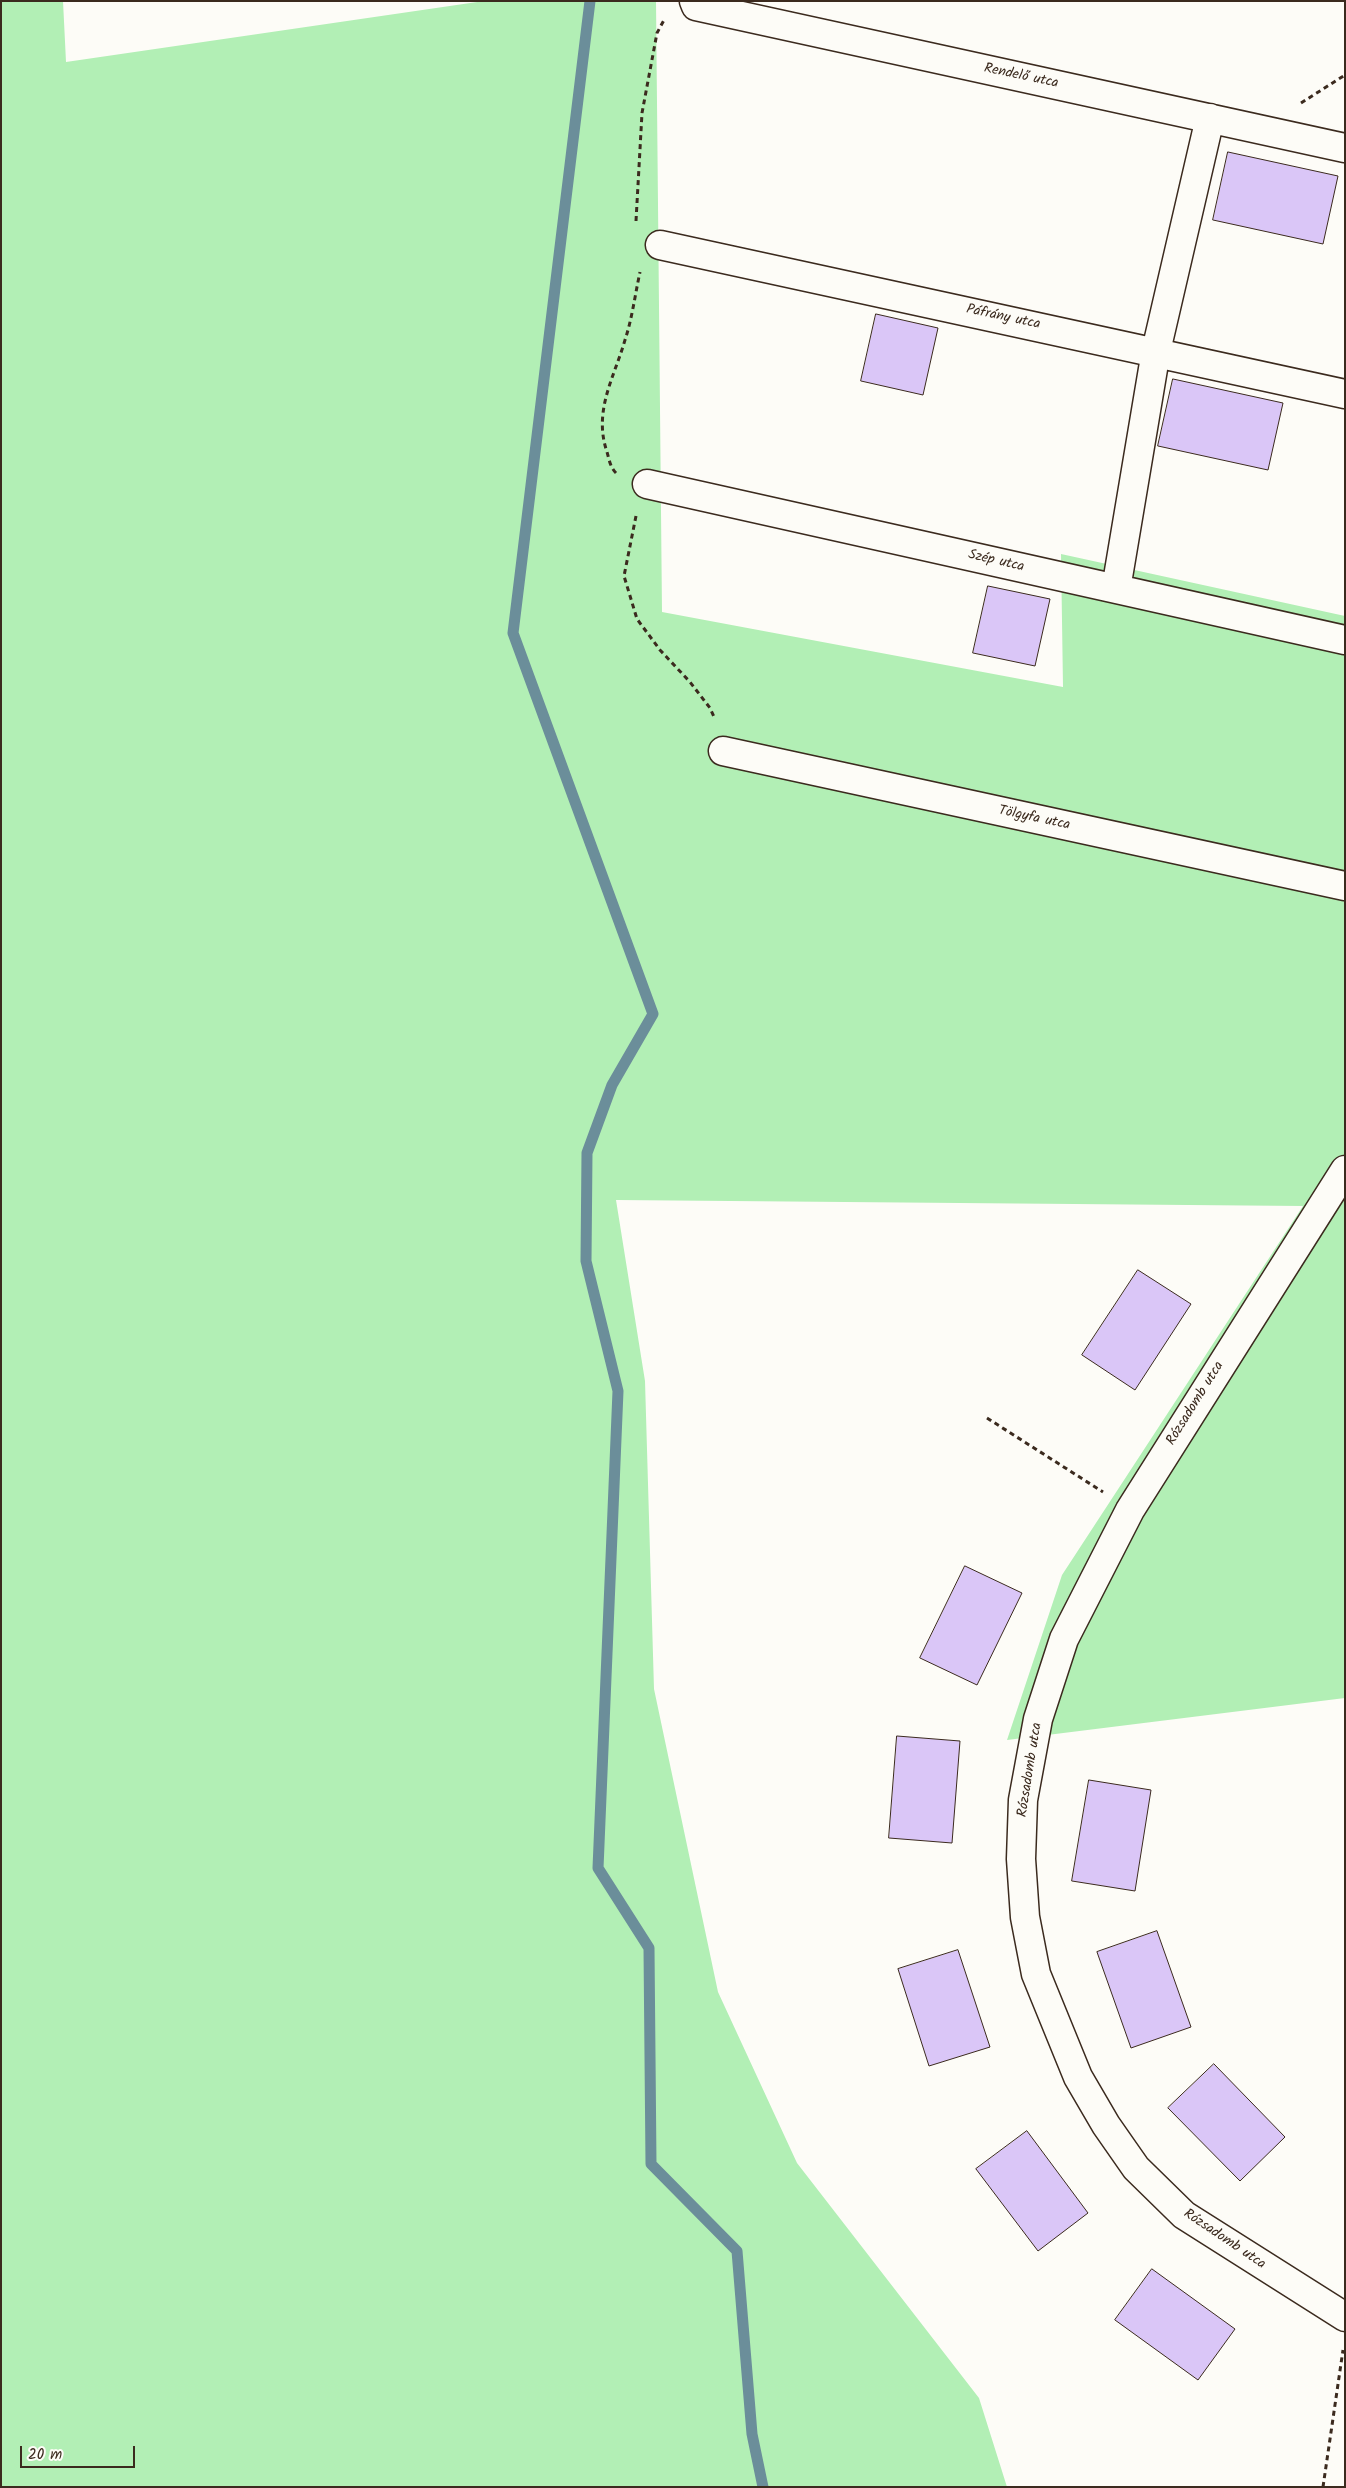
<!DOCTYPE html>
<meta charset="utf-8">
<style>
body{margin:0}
#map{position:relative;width:1346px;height:2488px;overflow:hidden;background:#fdfcf7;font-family:Kalam,sans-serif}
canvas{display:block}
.frame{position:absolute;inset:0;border:2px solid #3b2a1e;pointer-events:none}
.scale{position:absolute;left:20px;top:2446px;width:115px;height:22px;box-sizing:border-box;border:2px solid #3b2a1e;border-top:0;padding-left:6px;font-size:15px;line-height:18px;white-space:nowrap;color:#3b2a1e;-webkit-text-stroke:4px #fdfcf7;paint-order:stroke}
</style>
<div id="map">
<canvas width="1346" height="2488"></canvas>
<div class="frame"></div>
<div class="scale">20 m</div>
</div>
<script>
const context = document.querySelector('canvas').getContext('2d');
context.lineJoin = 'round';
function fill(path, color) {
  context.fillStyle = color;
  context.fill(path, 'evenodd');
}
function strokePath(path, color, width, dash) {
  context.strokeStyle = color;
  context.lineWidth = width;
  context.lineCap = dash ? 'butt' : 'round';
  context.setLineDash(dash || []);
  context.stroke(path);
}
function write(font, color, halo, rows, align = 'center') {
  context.font = font + ' Kalam,sans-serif';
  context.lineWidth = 4.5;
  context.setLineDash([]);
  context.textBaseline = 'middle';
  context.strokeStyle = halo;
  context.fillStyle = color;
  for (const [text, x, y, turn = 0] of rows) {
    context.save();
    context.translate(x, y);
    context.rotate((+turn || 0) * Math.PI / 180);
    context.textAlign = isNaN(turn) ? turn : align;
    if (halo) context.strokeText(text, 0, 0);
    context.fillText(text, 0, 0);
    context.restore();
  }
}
const green = new Path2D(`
 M1,1H63L66,62L484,1H656L662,612L1063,687L1061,554L1345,616V1698L1007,1740L1062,1575L1303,1206L616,1200L645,1381L654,1689L718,1992L797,2163L979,2398L1007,2487H1Z`);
const stream = new Path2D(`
 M590,1L513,633L653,1014L612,1085L587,1153L586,1261L618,1391L598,1868L649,1948L651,2164L737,2251L752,2434L763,2487`);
const building = new Path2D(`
 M1228,152L1338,176L1323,244L1213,220Z
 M876,314L938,328L923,395L861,381Z
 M1173,379L1283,403L1268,470L1158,446Z
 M988,586L1050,599L1035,666L973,653Z
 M1138,1270L1191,1304L1135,1390L1082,1355Z
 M965,1566L1022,1593L977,1685L920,1658Z
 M897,1736L960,1741L952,1843L889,1838Z
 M1089,1780L1151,1790L1135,1891L1072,1881Z
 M1157,1931L1191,2027L1131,2048L1097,1952Z
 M958,1950L990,2047L929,2066L898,1969Z
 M1214,2064L1285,2137L1240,2181L1168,2108Z
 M1027,2131L1088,2213L1038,2251L976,2169Z
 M1152,2269L1235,2329L1198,2380L1115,2320Z`);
const path = new Path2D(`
 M1301,103L1345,75
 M636,221L642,113L657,33L664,20
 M616,473C610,467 609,459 607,452C593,411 614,378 625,340C632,319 635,295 640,272
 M636,516L624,576L637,619L660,650L690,682L710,708L715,719
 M987,1418L1103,1492
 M1323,2487L1343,2350`);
const street = new Path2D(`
 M694,1L696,6L1345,148
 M660,245L1345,394
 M647,484L1345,640
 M1116,589L1156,351L1210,118
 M723,751L1345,886
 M1345,1170L1130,1510L1064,1639L1038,1719L1023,1800L1021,1859L1025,1917L1036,1974L1078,2077L1106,2125L1136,2168L1184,2215L1345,2317`);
const streetNames = [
 ["Rendelő utca",1021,77,12],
 ["Páfrány utca",1003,318,12],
 ["Szép utca",996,562,13],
 ["Tölgyfa utca",1034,819,12],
 ["Rózsadomb utca",1196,1404,-58],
 ["Rózsadomb utca",1031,1770,-81],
 ["Rózsadomb utca",1224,2240,34]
];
fill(green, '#b2efb5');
strokePath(stream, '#6b8e9a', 11);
fill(building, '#dac6f7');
strokePath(building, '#3b2a1e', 1);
strokePath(street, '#3b2a1e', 31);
strokePath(path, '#3b2a1e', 3, [5, 4]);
strokePath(street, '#fdfcf7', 28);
write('14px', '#3b2a1e', '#fdfcf7', streetNames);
</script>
